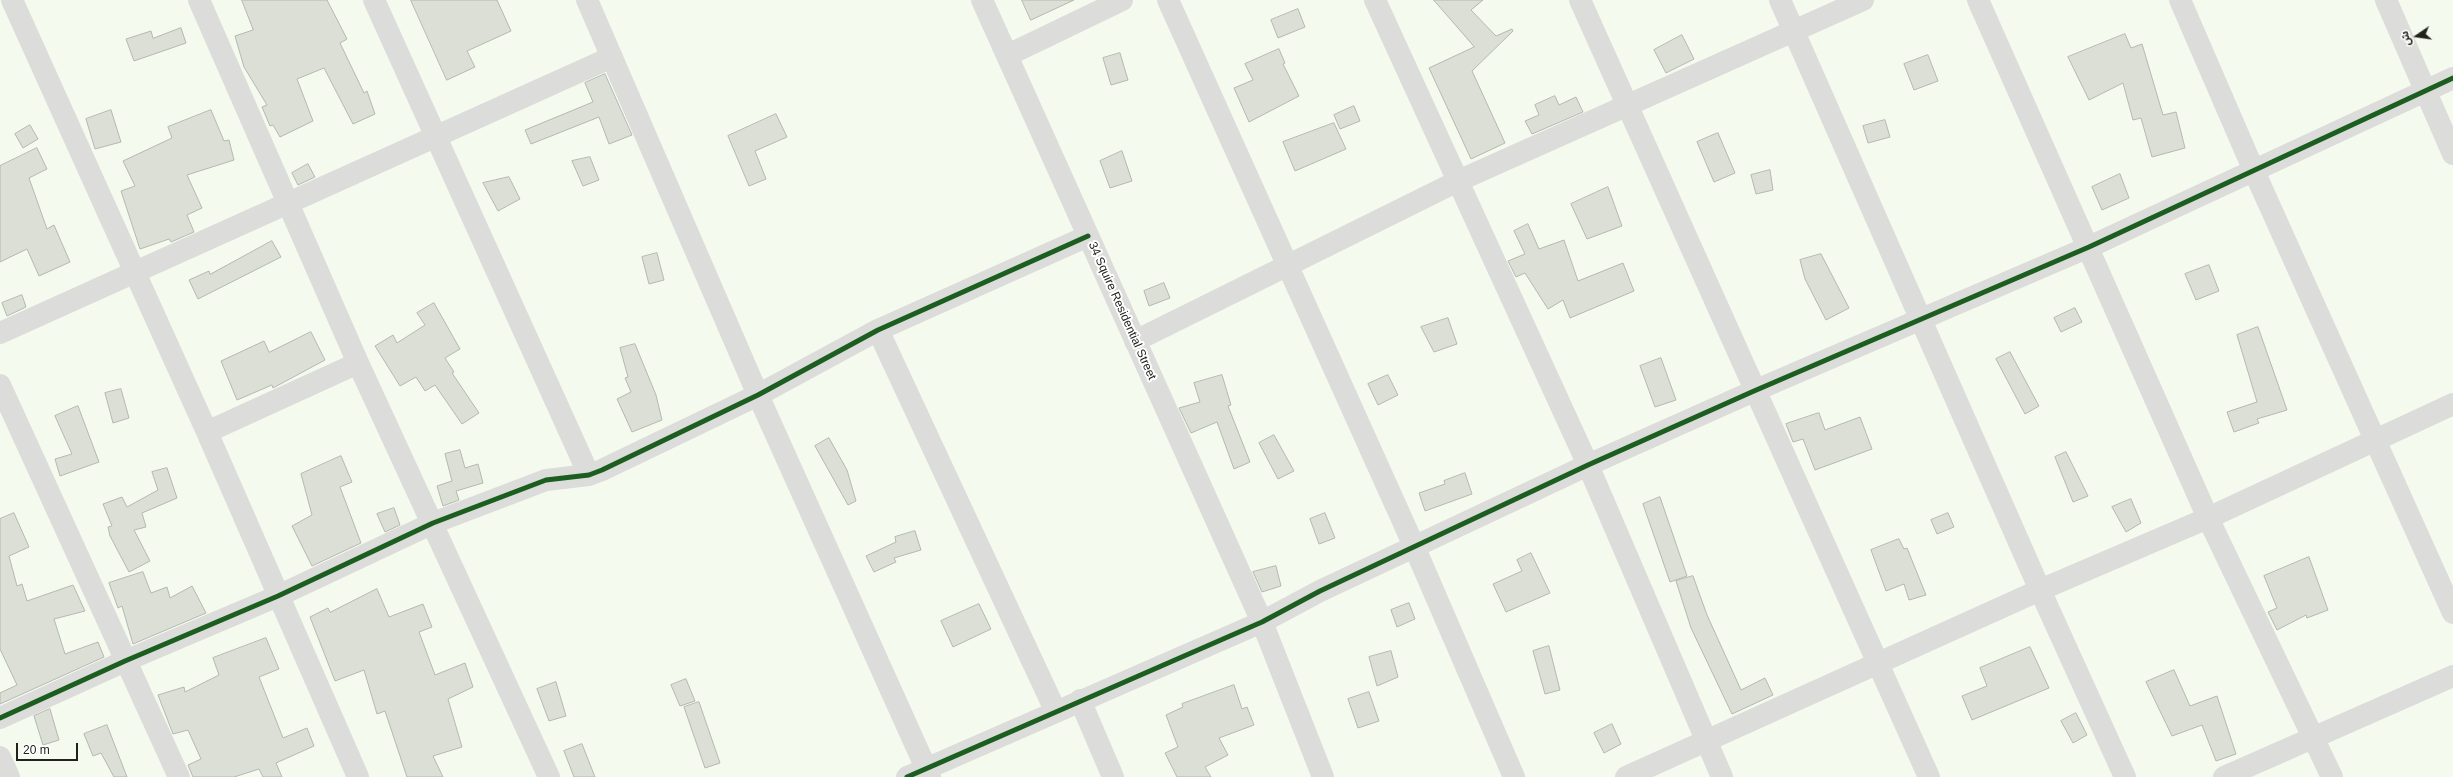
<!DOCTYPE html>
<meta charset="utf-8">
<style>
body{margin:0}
#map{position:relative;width:2453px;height:777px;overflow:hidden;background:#f5faef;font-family:Helvetica,"Noto Sans Arabic",sans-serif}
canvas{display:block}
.north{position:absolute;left:2397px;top:16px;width:40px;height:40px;-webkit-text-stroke:3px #fff;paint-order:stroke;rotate:257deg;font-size:11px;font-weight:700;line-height:16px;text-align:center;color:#20231c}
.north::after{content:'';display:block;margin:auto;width:14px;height:18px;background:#20231c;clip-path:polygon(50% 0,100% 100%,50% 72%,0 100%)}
.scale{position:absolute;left:16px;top:743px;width:62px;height:18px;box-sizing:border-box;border:2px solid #20231c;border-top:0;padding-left:5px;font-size:12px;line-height:14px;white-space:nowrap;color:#20231c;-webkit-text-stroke:3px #fff;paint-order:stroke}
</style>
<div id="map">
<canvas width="2453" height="777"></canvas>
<div class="north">ش</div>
<div class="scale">20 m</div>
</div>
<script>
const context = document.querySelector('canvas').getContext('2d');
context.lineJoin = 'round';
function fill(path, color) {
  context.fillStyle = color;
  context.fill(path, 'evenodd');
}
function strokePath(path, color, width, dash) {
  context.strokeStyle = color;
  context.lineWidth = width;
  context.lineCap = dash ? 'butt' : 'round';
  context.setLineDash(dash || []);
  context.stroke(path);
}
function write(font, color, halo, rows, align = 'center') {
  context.font = font + ' Helvetica,sans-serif';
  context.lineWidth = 4;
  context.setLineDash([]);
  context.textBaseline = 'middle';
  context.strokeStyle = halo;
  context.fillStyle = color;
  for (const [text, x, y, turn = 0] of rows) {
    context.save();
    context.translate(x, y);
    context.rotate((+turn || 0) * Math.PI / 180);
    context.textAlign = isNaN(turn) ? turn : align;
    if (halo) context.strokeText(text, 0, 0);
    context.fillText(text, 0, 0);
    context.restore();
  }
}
const building = new Path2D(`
 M242,0H327L347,39L340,43L364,93L367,91L375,114L353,124L324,68L297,79L313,121L280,137L273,125L270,126L262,107L267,105L244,67L235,36L253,30Z
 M411,0H497L511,31L467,51L475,67L447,80Z
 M1022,0H1074L1031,20Z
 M1434,0H1483L1471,10L1496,36L1512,29L1513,31L1472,71L1505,143L1471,159L1429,68L1474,47Z
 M1298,9L1305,27L1278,38L1271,20Z
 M181,28L186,43L134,61L126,39L151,31L153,38Z
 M2125,34L2131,48L2142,44L2163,115L2176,112L2185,148L2152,157L2141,118L2133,120L2123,83L2089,100L2068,57Z
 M1682,35L1694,59L1666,73L1654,50Z
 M1279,49L1285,63L1283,64L1299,96L1249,122L1234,88L1253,80L1245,64Z
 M1120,53L1128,80L1111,85L1103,58Z
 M1928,55L1938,81L1914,90L1904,64Z
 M605,74L632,135L609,144L599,117L531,144L525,130L593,102L585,83Z
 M1555,96L1559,105L1576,97L1583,112L1532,134L1525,121L1539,115L1535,105Z
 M1354,106L1360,121L1340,129L1334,115Z
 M111,110L121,142L95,149L86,119Z
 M211,110L224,141L229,140L234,160L187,175L202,208L187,215L194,232L171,242L169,239L140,249L121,191L135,186L123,161L172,138L168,127Z
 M776,114L787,137L755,151L766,179L749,186L728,136Z
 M1885,120L1890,137L1868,143L1863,126Z
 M1334,123L1346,149L1295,171L1283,142Z
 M30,125L38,139L23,148L15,134Z
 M1718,133L1735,173L1714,182L1697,142Z
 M37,148L47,169L29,178L47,229L54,225L70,262L39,276L27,249L0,262V166Z
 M1122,151L1132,181L1110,188L1100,161Z
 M590,157L599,180L583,186L572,161Z
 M308,164L315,177L298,185L292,173Z
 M1770,170L1773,190L1756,194L1751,175Z
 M2120,174L2129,198L2102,210L2092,187Z
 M509,177L520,199L498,211L483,183Z
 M1608,187L1622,226L1587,239L1571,204Z
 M1528,224L1539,249L1564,240L1578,281L1623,263L1634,291L1570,318L1563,300L1548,309L1525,273L1516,277L1508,261L1525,254L1514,231Z
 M272,241L281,257L198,299L189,280L209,271L210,274Z
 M657,253L664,280L649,284L642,257Z
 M1821,254L1849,308L1826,320L1805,279L1800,260Z
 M2209,265L2219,291L2196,300L2185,274Z
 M1164,283L1170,298L1149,306L1144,291Z
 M22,295L26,307L7,316L2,303Z
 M434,303L460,349L445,358L454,372L452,373L479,413L462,424L435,385L425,391L416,377L400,386L375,346L393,335L397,343L425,325L417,313Z
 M2075,308L2082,322L2061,332L2054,318Z
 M1448,318L1457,344L1434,352L1421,327Z
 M2258,327L2287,410L2257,419L2259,423L2234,432L2227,412L2257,402L2237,335Z
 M311,332L325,360L273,388L272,385L237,400L221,361L264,341L269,352Z
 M635,344L656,395L662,420L632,432L617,399L631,392L625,378L628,377L620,348Z
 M2010,352L2039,406L2025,414L1996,359Z
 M1661,358L1676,400L1655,407L1640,366Z
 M1222,375L1231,405L1228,406L1250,462L1234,469L1217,422L1191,433L1179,408L1200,402L1194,383Z
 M1388,375L1398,395L1378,405L1368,384Z
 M121,389L129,418L113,423L105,393Z
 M78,406L99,462L60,476L55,459L72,454L55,416Z
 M1819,413L1825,430L1860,417L1872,449L1815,470L1803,439L1793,442L1786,424Z
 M1274,435L1294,471L1278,479L1259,443Z
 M829,438L847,470L856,501L848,505L815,446Z
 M460,450L465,468L478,464L483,483L456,491L459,500L443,506L437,486L452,481L445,454Z
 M2066,452L2088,496L2073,502L2055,457Z
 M341,456L352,482L340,487L361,543L312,566L292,526L312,515L301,474Z
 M167,468L177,498L142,513L146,527L134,530L150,561L129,572L110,536L108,527L112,526L103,504L122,497L127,507L158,490L152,472Z
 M1465,473L1472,494L1425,511L1419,493L1445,484L1444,481Z
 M1660,497L1687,576L1670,582L1643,504Z
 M2131,499L2141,523L2126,532L2112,507Z
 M394,508L400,525L385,532L377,514Z
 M14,513L29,547L9,556L17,586L22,584L27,601L73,585L85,611L54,619L65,654L98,642L104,657L0,704V693L17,685L0,649V519Z
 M1325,513L1335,538L1319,544L1310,519Z
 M1948,513L1954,527L1937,534L1931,520Z
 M915,531L921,550L894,558L896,562L874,572L866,556L896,542L895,537Z
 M1899,539L1904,549L1907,548L1926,595L1909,600L1904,584L1886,591L1871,550Z
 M1531,553L1550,593L1506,612L1493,584L1522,571L1517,560Z
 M2309,557L2328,610L2307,618L2306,615L2277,630L2268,612L2277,608L2264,576Z
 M1276,566L1281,586L1262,592L1253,572Z
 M143,572L151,593L167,587L170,598L192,586L206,613L133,644L122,606L118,608L109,583Z
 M1693,576L1707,615L1741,690L1765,678L1773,695L1732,714L1691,628L1676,581Z
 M377,589L389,617L423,604L432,627L419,632L435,675L465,663L473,687L448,699L462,747L433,756L443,777H407L385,711L377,714L364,670L335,681L310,617L328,608L330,612Z
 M1409,603L1415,619L1397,627L1391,610Z
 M979,604L991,629L953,647L941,621Z
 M266,638L279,669L259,677L283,738L307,728L314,746L276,763L282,777H263L259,769L234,777H193L188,765L201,759L188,730L173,734L158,695L184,687L185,692L219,675L213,658Z
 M1549,646L1560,690L1545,694L1533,651Z
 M2030,647L2049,688L1972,720L1962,696L1987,686L1980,668Z
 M1391,651L1398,677L1377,686L1369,657Z
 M2174,670L2190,706L2217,696L2236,754L2216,761L2202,725L2172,736L2146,682Z
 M686,679L695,701L680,706L671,685Z
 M556,682L566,716L549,721L537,689Z
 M1234,685L1242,709L1247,707L1254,725L1219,738L1228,755L1205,767L1211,777H1177L1165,753L1178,747L1166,715L1183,707L1182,704Z
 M1369,692L1379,721L1358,728L1348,699Z
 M699,702L720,763L705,768L684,707Z
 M50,709L59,740L43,745L34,716Z
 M2076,713L2087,735L2073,743L2061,721Z
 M1612,724L1621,744L1604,753L1594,733Z
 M107,725L127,777H114L101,753L93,756L84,734Z
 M582,744L595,777H574L564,751Z`);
const minor = new Path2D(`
 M12,0L207,432L358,777
 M199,0L358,363L549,777
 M374,0L589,475
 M587,0L758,395L930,777
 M982,0L1262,622L1323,777
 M1168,0L1414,546L1514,777
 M1375,0L1588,465L1722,777
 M1580,0L1929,777
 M1780,0L2040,590L2125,777
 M1978,0L2208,518L2332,777
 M2180,0L2254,171L2453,613
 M2386,0L2453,154
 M1008,55L1122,0
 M878,330L1056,712
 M0,333L612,57
 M1135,341L1458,181L1863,0
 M0,385L179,777
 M207,432L358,363
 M1080,700L1113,777
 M0,718L125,661L278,596L433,523L546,480L589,475L602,470L758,395L878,330L1088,236
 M0,757L9,777
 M907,777L1262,622L1320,591L1588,465L1754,391L2089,247L2453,78
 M1626,777L2040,590L2208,518L2453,404
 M2224,777L2453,676`);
const cycleway = new Path2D(`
 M0,718L125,661L278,596L433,523L546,480L589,475L602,470L758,395L878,330L1088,236
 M907,777L1262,622L1320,591L1588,465L1754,391L2089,247L2453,78`);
const streetNames = [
 ["34 Squire Residential Street",1122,311,66]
];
fill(building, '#dbdfd6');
strokePath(building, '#b4b8af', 1);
strokePath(minor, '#dcdcda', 22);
strokePath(cycleway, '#1b5e20', 5);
write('12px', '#20231c', '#fff', streetNames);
</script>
